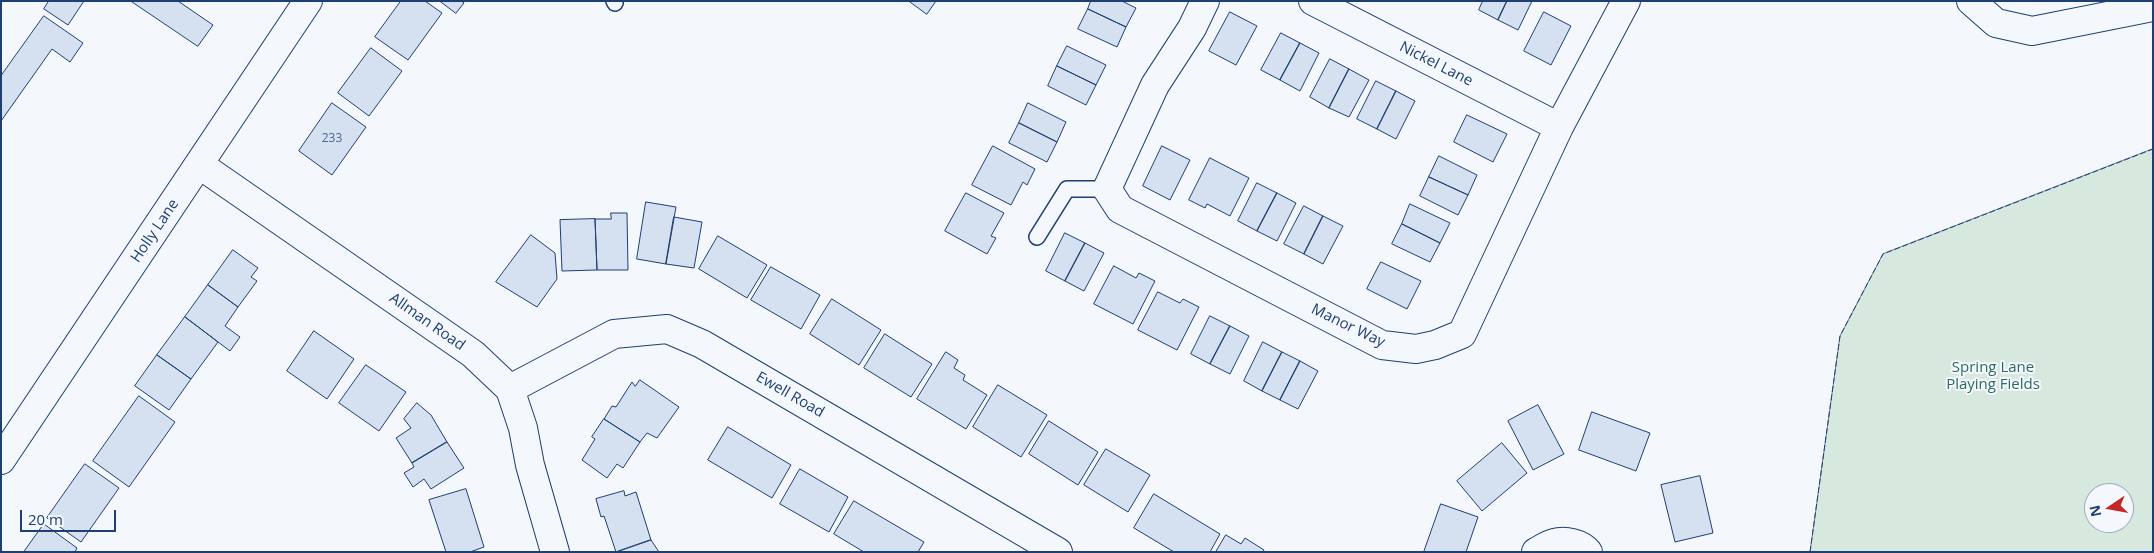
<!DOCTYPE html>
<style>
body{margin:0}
#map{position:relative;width:2154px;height:553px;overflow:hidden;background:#f4f7fb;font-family:"Open Sans",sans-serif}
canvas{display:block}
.frame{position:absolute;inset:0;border:2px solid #1d3f73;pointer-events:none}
.north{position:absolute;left:2084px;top:483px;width:50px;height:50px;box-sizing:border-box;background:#f4f7fb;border:1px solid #9eadc5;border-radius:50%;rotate:258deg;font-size:14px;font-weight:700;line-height:20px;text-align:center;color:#1d3f73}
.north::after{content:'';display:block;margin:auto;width:18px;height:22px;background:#c62828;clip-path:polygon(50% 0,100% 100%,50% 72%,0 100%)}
.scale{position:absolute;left:20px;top:510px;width:96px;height:22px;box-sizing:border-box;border:2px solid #1d3f73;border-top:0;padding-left:6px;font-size:15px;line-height:18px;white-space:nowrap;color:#1d3f73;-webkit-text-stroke:4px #f4f7fb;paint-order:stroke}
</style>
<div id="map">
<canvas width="2154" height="553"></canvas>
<div class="frame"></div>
<div class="north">N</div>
<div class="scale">20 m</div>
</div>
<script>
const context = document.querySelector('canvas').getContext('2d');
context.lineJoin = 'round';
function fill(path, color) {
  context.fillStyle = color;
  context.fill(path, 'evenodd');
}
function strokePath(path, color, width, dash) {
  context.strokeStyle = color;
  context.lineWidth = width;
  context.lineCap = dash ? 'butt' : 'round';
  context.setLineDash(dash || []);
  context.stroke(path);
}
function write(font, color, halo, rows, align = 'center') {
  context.font = font + ' "Open Sans",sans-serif';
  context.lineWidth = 4;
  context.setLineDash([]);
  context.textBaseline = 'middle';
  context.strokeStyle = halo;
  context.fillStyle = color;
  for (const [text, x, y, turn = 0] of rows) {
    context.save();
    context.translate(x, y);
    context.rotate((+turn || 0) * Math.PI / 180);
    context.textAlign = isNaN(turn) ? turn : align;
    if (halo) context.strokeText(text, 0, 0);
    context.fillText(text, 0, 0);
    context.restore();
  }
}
const green = new Path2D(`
 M2153,149V552H1810L1840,336L1883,254ZM2094,493H2124V523H2094Z`);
const building = new Path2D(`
 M49,1H84L68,25L44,9Z
 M131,1H178L213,25L198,46Z
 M401,1H425L442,13L408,60L375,37Z
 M440,1H461L464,3L456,13Z
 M909,1H936L927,14Z
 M1091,1H1122L1136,8L1126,27L1088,9Z
 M1483,1H1507L1498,20L1479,10Z
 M1507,1H1532L1518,30L1498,20Z
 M1088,9L1126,27L1117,47L1078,29Z
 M1230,12L1257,26L1236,65L1209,51Z
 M1544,12L1571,26L1551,65L1524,51Z
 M44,16L83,43L70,62L52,49L1,121V76Z
 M1281,33L1300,43L1280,80L1261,70Z
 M1300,43L1319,53L1300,91L1280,80Z
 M1067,46L1106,65L1096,85L1057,66Z
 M371,48L402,71L369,116L338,93Z
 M1330,59L1349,69L1329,108L1310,97Z
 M1057,66L1096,85L1086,105L1048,86Z
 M1349,69L1369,80L1349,117L1329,108Z
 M1376,81L1396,91L1377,129L1357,119Z
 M1396,91L1415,101L1396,139L1377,129Z
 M332,103L366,127L332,175L299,151Z
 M1028,103L1066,122L1057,142L1019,123Z
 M1467,115L1507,134L1493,162L1454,142Z
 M1019,123L1057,142L1047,162L1009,143Z
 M993,146L1035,169L1027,185L1023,182L1011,205L972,185Z
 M1162,146L1190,160L1170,200L1143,186Z
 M1439,156L1477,175L1468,195L1429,177Z
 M1210,158L1249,178L1230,216L1207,204L1205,208L1189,200Z
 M1429,177L1468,195L1458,215L1420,196Z
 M1257,183L1277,193L1257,231L1238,221Z
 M966,193L1004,213L991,236L996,238L987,254L945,231Z
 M1277,193L1296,203L1277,241L1257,231Z
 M646,202L676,207L666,264L637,259Z
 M1410,204L1450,223L1440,243L1402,224Z
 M1304,206L1323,216L1304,254L1284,244Z
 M611,213H627L628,270H597L595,219H611Z
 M1323,216L1343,226L1323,264L1304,254Z
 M674,217L702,222L694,268L666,264Z
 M595,219L597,270L562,271L560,220Z
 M1402,224L1440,243L1430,262L1392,244Z
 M1065,233L1085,243L1065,281L1046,271Z
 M531,235L555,253L557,279L537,307L496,282Z
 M718,236L767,265L747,298L699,269Z
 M1085,243L1104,253L1084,291L1065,281Z
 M233,250L258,268L251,277L257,281L238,307L208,285Z
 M1381,262L1421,281L1407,309L1367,289Z
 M1114,266L1136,278L1139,273L1155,281L1133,324L1094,304Z
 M771,267L820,295L801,329L751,300Z
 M208,285L238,307L225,326L240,337L230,351L185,317Z
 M1158,292L1180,303L1183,299L1199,307L1177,350L1138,330Z
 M832,299L881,330L859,365L810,334Z
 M1210,316L1230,326L1210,364L1191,354Z
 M185,317L218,342L191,379L157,355Z
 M1230,326L1249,336L1230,374L1210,364Z
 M314,331L354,359L327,399L287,371Z
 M885,334L932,364L911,397L864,368Z
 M1263,342L1282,352L1262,391L1244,381Z
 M946,352L958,360L954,368L965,375L963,380L987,395L966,429L917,399Z
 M1282,352L1300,361L1280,400L1262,391Z
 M157,355L191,379L169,410L135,386Z
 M1300,361L1318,371L1298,409L1280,400Z
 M366,365L406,392L379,431L339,403Z
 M640,380L679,407L657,438L647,433L640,442L604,419L612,406L616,407L632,382L635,386Z
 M998,385L1047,415L1021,457L973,427Z
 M139,396L175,422L129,487L93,461Z
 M417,403L431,415L447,442L412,463L396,438L411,428L404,419Z
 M1538,405L1564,454L1533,470L1508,421Z
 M1592,412L1650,433L1636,471L1579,450Z
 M604,419L640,442L623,468L617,464L607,478L582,460L595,439L592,437Z
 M1049,421L1098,452L1078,485L1029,454Z
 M728,427L791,465L772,498L708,460Z
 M447,442L464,468L431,489L424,479L413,487L404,473L414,467L412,463Z
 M1502,443L1527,473L1482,511L1457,481Z
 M1106,449L1150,475L1128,512L1084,485Z
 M85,464L119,488L81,542L47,518Z
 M800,469L848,497L829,532L780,504Z
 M1700,476L1713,533L1675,542L1661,485Z
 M466,489L484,547L470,552H446L429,500Z
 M624,491L625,496L636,492L651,540L616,552L604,516L601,517L596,499Z
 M1154,494L1220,534L1210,552H1174L1134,528Z
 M854,501L924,542L918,552H864L834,534Z
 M1441,504L1478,517L1466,552H1424Z
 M44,524L77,548L75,552H24Z
 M1226,535L1241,544L1245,538L1264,550L1263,552H1216Z
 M651,540L659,552H616Z`);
const lane = new Path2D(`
 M614,1L615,3
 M1037,237L1067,189H1107`);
const street = new Path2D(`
 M1205,1L1192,28L1155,85L1107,189L1120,209L1382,345L1416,349L1435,345L1462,334L1559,127L1626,1
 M1313,1L1559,127
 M1971,1L1996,23L2032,31L2153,7
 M200,165L473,354L510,389L523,428L530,465L555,552
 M510,389L614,334L667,329L702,344L1058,552
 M1,460L308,1
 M1536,552C1542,549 1548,544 1554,543C1565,540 1581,543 1588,552`);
const fence = new Path2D(`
 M1810,552L1840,336L1883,254L2153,149`);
const numberNames = [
 ["233",332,139]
];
const streetNames = [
 ["Nickel Lane",1436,64,27],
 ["Holly Lane",155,231,-56],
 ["Allman Road",427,322,35],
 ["Manor Way",1348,326,26],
 ["Ewell Road",790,395,30]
];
const parkNames = [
 ["Spring Lane",1993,368],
 ["Playing Fields",1993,385]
];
fill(green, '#d7e8df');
strokePath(green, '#687fa3', 1);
fill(building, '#d5e0f0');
strokePath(building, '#1d3f73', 1);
strokePath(lane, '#1d3f73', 18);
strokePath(street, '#1d3f73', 30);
strokePath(lane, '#f4f7fb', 15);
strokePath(street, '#f4f7fb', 28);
strokePath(fence, '#1d3f73', 1, [6, 2.5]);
write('12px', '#4b6792', null, numberNames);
write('15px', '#1d3f73', '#f4f7fb', streetNames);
write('15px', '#2c6c60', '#f4f7fb', parkNames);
</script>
